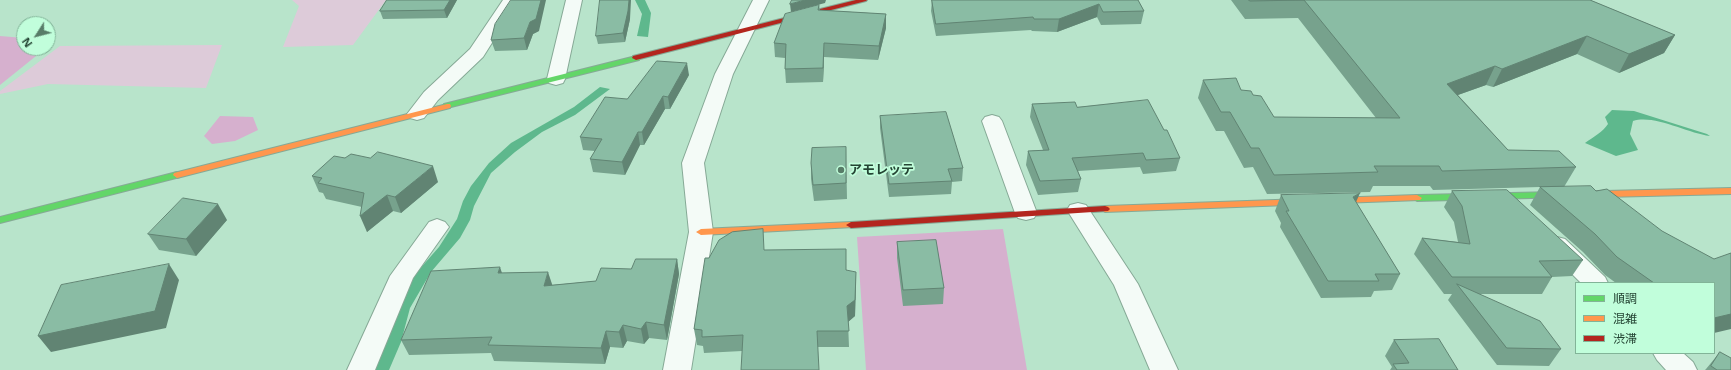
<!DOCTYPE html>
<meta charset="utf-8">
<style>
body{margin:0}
#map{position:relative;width:1731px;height:370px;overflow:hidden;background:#b8e4cb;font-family:"Noto Sans","Noto Sans JP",sans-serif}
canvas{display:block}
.legend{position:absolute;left:1575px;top:282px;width:140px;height:72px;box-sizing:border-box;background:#c1fedb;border:1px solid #82b498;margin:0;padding:5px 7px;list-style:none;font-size:12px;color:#244433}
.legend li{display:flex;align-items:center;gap:8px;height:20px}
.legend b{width:20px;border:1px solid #82b498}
.north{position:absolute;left:16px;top:16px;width:40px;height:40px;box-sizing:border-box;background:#c1fedb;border:1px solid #82b498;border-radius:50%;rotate:234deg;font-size:11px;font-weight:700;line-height:16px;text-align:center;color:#244433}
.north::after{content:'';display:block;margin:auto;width:14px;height:18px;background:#587c68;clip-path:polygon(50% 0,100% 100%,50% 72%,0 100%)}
</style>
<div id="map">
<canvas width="1731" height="370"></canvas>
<ul class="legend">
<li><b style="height:5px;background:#63d668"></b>順調</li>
<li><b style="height:5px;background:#ff974d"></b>混雑</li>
<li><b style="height:5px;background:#b3261e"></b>渋滞</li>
</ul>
<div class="north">N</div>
</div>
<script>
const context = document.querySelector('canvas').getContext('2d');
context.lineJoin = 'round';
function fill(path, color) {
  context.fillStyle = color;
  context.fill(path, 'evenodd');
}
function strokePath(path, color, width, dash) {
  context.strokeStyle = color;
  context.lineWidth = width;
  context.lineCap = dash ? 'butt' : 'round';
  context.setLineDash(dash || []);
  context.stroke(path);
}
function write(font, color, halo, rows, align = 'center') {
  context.font = font + ' "Noto Sans","Noto Sans JP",sans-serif';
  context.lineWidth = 3.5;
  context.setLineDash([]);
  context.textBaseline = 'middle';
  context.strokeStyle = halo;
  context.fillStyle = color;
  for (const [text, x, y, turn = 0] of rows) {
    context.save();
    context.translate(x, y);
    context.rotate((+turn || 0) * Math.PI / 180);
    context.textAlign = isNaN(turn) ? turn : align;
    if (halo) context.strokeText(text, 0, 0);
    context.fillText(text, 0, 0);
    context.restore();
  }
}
const green = new Path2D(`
 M292,0H386L353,45L283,47L299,6Z
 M222,45L206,88L48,84L0,94V91L60,46Z`);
const forest = new Path2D(`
 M0,36L24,38V48H46L0,85Z
 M220,116L253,117L258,130L235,141L212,144L204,136Z
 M1003,229L1027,370H866L857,237Z`);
const water = new Path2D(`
 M635,0H645L651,13L648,37L637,36L642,14Z
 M600,87L610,89L575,115L542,132L515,152L491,173L474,206L470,220L460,238L431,272L410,308L401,342L389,370H371L398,303L417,272L439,247L457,219L463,201L471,186L489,163L511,143L574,107Z
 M1612,110L1634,111L1707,134L1710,136C1687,133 1654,114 1633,121L1630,134L1638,150L1616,156L1585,143C1593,137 1603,132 1608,124L1605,117Z`);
const street = new Path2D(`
 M503,0H519L483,57L438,100L424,118L417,120L410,118L407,114L424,92L470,49Z
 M566,0H582L565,79L563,83L556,85L549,83L547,79Z
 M753,0H769L733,74L704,163L713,232L691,370H663L689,232L682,163L715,74Z
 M992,115L999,117L1002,121L1037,213L1034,218L1026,220L1018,218L1015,213L982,121L985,117Z
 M1078,203L1086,205L1138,284L1178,370H1150L1114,285L1067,210L1070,205Z
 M437,219L445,222L449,227L413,278L375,370H347L390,276L429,222Z
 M1557,237L1565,239L1605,277L1608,283H1581L1549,251L1545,245L1549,239Z
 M1653,353H1683L1693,362L1697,370H1666L1657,360Z`);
const fast = new Path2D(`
 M636,56L640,58L639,60L447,108L443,106L444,104Z
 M177,172L181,175L180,177L0,223V217Z
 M1604,191L1607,192L1609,194L1607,196L1417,201L1412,198L1417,195Z`);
const slow = new Path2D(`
 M447,104H450L451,106L450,108L177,178L173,175L174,173Z
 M1731,188V194L1604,197L1599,194L1604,191Z
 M1417,195L1422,198L1420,200L1105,212L1100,209L1105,206Z
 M851,222L854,223L856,225L854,227L701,235L696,232L701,229Z`);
const jam = new Path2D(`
 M856,0H867L866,1L636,60L632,58L633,56Z
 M1105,206L1108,207L1110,209L1108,211L851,228L846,225L851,222Z`);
const wall = new Path2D(`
 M387,0H457L447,18L383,19L380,11Z
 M932,0H1138L1144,11L1141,24L1101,25L1097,17L1057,32L1032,31L1031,30L936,36L931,11Z
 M1231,0H1590L1675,35L1664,53L1619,73L1577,54L1493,87L1486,85L1458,95L1508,150L1576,167L1564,187L1596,191L1714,283H1616L1605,275L1583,252L1530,205L1540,187L1433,190L1430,186H1373L1370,192L1267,194L1253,167L1244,168L1224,131H1216L1198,98L1203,80L1241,90L1253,95L1274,117L1376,118L1298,18L1245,19Z
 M819,5L820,10L886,14V28L878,60L824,57L823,82L786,83L785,69V58L775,57L774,43Z
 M630,19L625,42L598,44L596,36Z
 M539,31L533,34L527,50L495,51L491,40Z
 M689,75L670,109H665L644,145H640L625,175L593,172L590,159L595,151L583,150L580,137L627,99Z
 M1032,104L1077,107L1164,130L1180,158L1176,171L1143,174L1140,167L1078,171L1081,179L1078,192L1038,195L1026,165L1028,151L1043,150L1030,117Z
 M880,116L963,168L962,181L952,182L951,194L889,197L880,128Z
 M846,147L847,199L814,201L811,179V163Z
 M312,176L438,182L401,213L393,211L367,232L362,207L326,199L323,193L319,192Z
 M1452,191L1583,260L1572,276L1552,277L1542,294H1479L1561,349L1549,366L1497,365L1448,300L1452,294H1444L1414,254L1422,238L1458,242L1454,222L1444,207Z
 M1281,195L1356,202L1400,274L1392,290L1374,291L1371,297L1321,298L1280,227L1281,223L1275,211Z
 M227,220L196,256L159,250L148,234Z
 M897,242L944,288L943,304L903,306L897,258Z
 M765,250L847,270L856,288L855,316L848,322L849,347H818L704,353L703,346L697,345L694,329L709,258Z
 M677,259L679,274L667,340L649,338L644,344L627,341L623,348L610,347L605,364L494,361L491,353L409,355L401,340L502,273L552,285L596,281L631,269Z
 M1394,340L1458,370H1390L1392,367L1385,356Z
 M1720,352L1731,370H1705L1706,369Z`);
const shadedWall = new Path2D(`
 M450,0H457L447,18L444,10Z
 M541,0H546L539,31L533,34L527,50L524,38L530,22Z
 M629,0H631L630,19L625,42L623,33Z
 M805,0H826L825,3L791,12L790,4Z
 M1099,4L1097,17L1057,32L1059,19Z
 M886,14V28L878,60L879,46Z
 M1675,35L1664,53L1619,73L1629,54Z
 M1587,36L1577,54L1493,87L1502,69Z
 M824,43V57L823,82V68Z
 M687,63L689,75L670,109L668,97Z
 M1495,66L1486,85L1438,102L1447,84Z
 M663,96L665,109L644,145L642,132Z
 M638,132L640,145L625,175L622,162Z
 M433,166L438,182L401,213L395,197Z
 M1360,193L1353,209V197Z
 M387,195L393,211L367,232L360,216Z
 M218,204L227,220L196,256L186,239Z
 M677,259L679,274L667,340L664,325Z
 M169,264L179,280L166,328L51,352L38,336Z
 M500,267L505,282L498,273Z
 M548,272L553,287L544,286Z
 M856,272L855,316L848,322L847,306Z
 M1731,311V329L1714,333V318Z
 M646,322L649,338L644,344L641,329Z
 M623,325L627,341L623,348L619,332Z
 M606,331L610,347L605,364L601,348Z`);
const building = new Path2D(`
 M387,0H450L444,10L380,11Z
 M511,0H541L536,19L530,22L524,38L491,40L495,24Z
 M600,0H629L628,11L623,33L596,36Z
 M792,0H805L790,4Z
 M932,0H1138L1144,11L1103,12L1099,4L1059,19H1034L1033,17L936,24Z
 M1249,0H1590L1675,35L1629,54L1587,36L1502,69L1495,66L1447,84L1508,150L1559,151L1576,167L1442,171L1439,166H1374L1378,172L1274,175L1259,148H1251L1230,112H1221L1203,80L1236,78L1241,90L1251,91L1253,95L1261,96L1274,117L1400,118L1304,0L1250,1Z
 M819,5L818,10L886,14L879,46L824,43L823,68L785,69L786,44L774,43L785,14Z
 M657,61L687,63L668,97L663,96L642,132H638L622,162L590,159L602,139L580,137L605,97L627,99Z
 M1148,100L1164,130H1167L1180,158L1146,160L1143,153L1072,158L1081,179L1040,181L1028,151L1049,150L1032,104L1075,102L1077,107Z
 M946,112L963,168L948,169L952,181L889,184L880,116Z
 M846,147V183L813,185L811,163L812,148Z
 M378,152L433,166L395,197L387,195L360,216L364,193L318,183L322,178L312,176L334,156L345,158L351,154L370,158Z
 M1591,186L1596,191L1607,189L1662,231L1714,259L1731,253V314L1714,318V283H1654L1617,257L1595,234L1540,187Z
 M1507,190L1583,260L1539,261L1552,277H1452L1422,238L1470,244L1462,206L1452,191Z
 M1360,193L1353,197L1400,274H1375L1379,281H1328L1286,211H1289L1281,195Z
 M183,198L218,204L186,239L148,234Z
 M763,229L764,250L846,249V270L856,272L855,300L847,306L849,331H817L819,370H741L743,335L702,337V330L694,329L705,258H709L719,240L732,232Z
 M936,240L944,288L903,290L897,242Z
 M636,259H677L664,325L646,322L641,329L623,325L619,332L606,331L601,348L488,345L492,337L401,340L431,271L500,267L498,273L548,272L544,286L596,281L601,268L631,269Z
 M169,264L155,311L38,336L61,285Z
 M1457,284L1540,321L1561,349L1507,348Z
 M1439,339L1458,370H1397L1393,364L1409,363L1394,340Z
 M1720,352L1731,358V370H1717L1711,366Z`);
const markers = [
 [841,170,4,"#587c68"]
];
const poiNames = [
 ["アモレッテ",849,170]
];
fill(green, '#ddcbd9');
fill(forest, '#d6b0ce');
fill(water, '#5eb88d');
strokePath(street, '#86a996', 2);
strokePath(fast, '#86a996', 2);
strokePath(slow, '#86a996', 2);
strokePath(jam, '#86a996', 2);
fill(street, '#f4fbf7');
fill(fast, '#63d668');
fill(slow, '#ff974d');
fill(jam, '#b3261e');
fill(wall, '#77a28d');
fill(shadedWall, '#618473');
fill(building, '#8abca4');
strokePath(building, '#618473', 1);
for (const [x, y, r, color] of markers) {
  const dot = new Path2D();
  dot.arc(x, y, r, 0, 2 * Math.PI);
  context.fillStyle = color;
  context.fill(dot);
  strokePath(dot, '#c1fedb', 1.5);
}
write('bold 13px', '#244433', '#c1fedb', poiNames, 'left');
</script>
